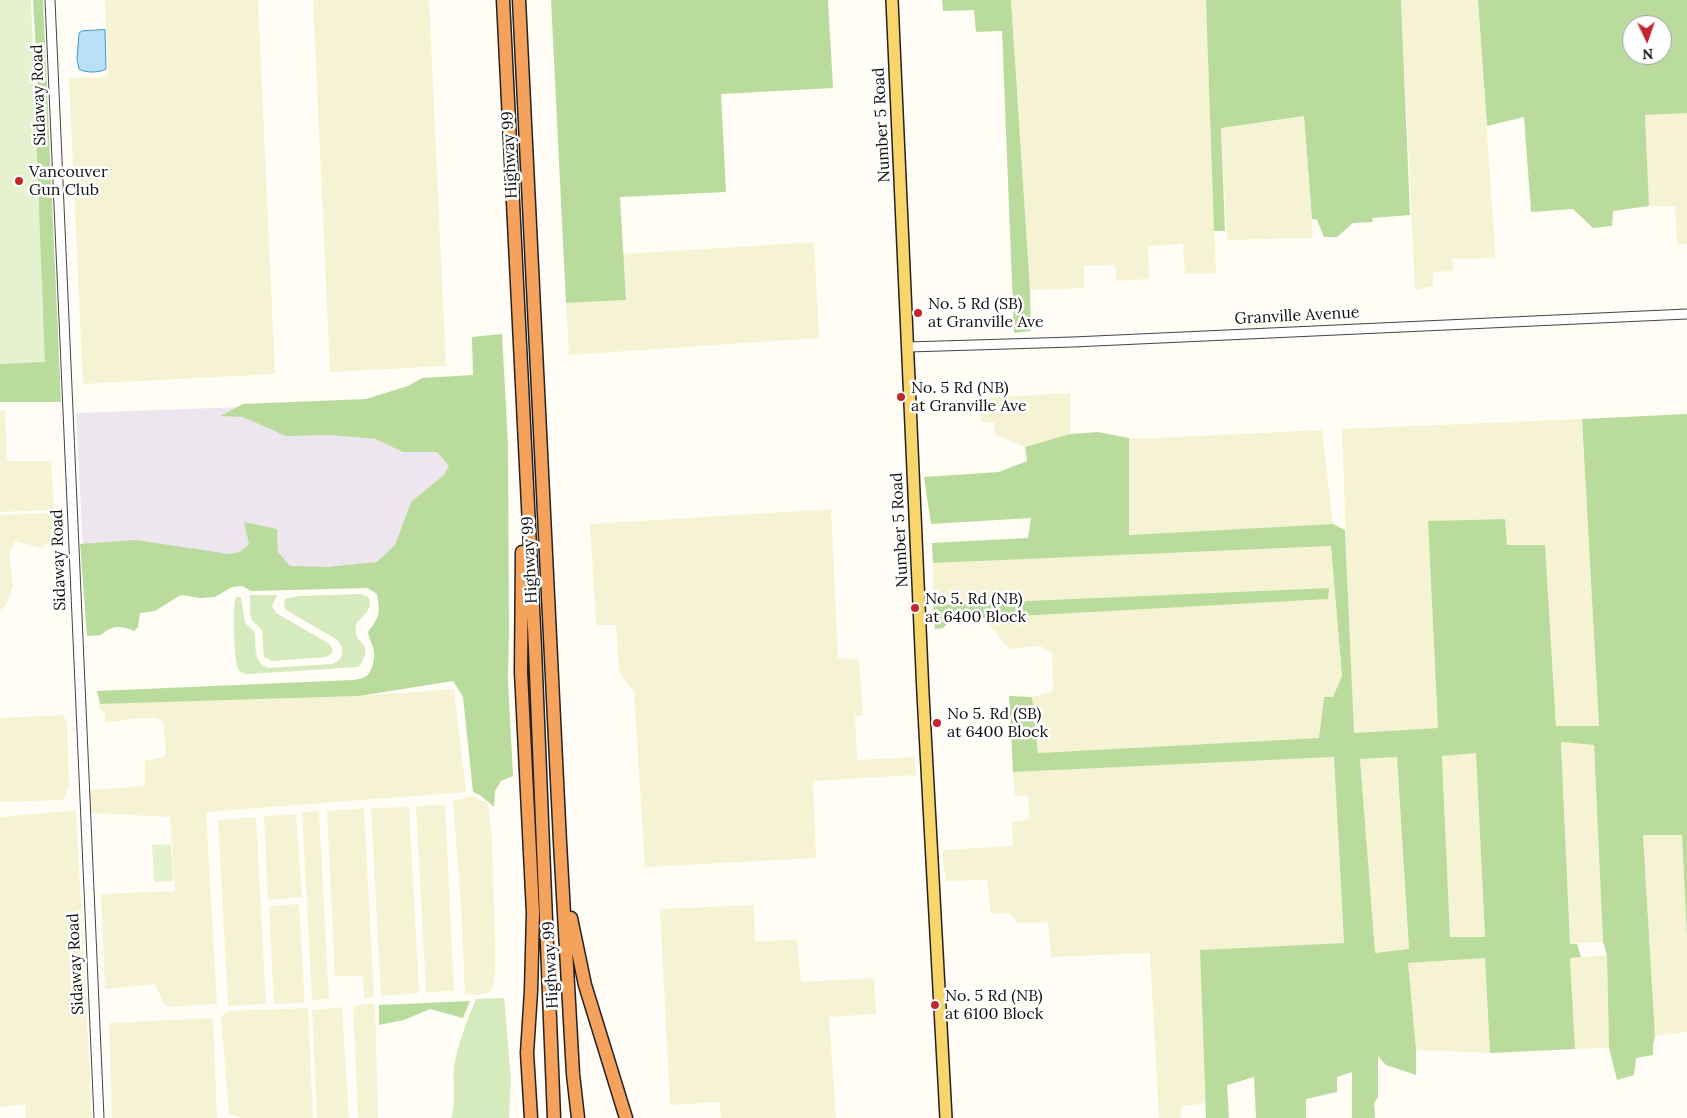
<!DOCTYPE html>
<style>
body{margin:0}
#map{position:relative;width:1687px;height:1118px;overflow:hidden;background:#fffdf5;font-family:Lora,serif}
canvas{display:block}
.north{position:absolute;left:1622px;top:15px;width:50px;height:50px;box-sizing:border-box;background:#fff;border:1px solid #a0a0a0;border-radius:50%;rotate:177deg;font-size:14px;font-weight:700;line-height:20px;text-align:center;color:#111}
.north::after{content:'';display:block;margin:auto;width:18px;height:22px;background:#c4262e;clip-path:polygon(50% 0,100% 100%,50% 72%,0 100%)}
</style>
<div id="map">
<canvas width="1687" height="1118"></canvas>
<div class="north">N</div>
</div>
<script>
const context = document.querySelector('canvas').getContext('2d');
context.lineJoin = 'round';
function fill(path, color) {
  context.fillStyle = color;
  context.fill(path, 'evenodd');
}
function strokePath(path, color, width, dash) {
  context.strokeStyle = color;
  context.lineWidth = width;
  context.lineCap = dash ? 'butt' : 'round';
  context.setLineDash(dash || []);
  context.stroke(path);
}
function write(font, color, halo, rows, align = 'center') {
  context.font = font + ' Lora,serif';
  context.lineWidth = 5;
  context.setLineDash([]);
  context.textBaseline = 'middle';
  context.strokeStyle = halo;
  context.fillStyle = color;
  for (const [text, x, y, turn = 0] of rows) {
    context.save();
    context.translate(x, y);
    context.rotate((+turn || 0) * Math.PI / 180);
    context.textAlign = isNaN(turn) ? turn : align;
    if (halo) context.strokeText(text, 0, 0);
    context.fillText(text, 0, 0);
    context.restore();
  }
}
const industrial = new Path2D(`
 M462,399L469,572L85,588L76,413Z`);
const farmland = new Path2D(`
 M105,0H258L275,374L83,384L69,78L108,77Z
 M313,0H429L446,366L330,372Z
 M1011,0H1206L1216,273L1185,274L1183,244L1148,246L1149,279L1116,281L1115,265L1084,266V288L1030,290Z
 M1401,0H1478L1495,250V258L1452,259L1453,271L1433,272V286L1415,290Z
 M1687,113V244L1677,245L1675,206H1649L1645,115Z
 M1304,116L1312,219V238L1227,240L1221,128Z
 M814,242L819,338L569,355L566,303L626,300L623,254Z
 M1070,393V434L1025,447L995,435L994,422H981V398Z
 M0,411H5L7,461H51L54,510L0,512Z
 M1582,419L1599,726L1556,727L1545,545H1507L1505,519L1428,521L1438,728L1353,733L1342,429Z
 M1322,430L1333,524L1128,535L1129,438H1156Z
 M831,509L838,658L859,659L863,715L855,716L857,760L915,757L916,775L813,781L816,858L645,867L634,692L619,672L616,625H596L590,524Z
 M49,513L53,520V538L41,548L15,541L9,553L13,585L7,603L0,611V515Z
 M1331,546L1342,676L1333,697L1324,698L1320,738L1038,753L1032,697L1053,691L1052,653L1040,646L1009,649L983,618L1327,599L1328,588L933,605V563Z
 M454,689L466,792L206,812L217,1004L169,1007L164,1004L155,984L105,989L101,894L175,891L170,817L91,813L89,790L145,786V761L164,757L166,752L163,722L156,718L131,719L105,723V714L99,708L100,704L359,696Z
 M62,715L67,721L69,786L63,800L0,802V718Z
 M1561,742L1594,745L1603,942L1570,944Z
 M1476,752L1485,937H1450L1442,756Z
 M1334,757L1344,943L1200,950L1205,1103L1182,1107L1181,1118H1159L1150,953L1051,957L1048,922L1018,923L1009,913L991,914L987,880L946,881L942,850L1013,846L1012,822L1029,819L1028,795L1015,796L1013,772Z
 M1397,757L1409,950L1374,953L1360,759Z
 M472,796L488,804L492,839L495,944V974L492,989L487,993L477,995L465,994L461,906L453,801Z
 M445,805L454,991L426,992L416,806Z
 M409,807L419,993L381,996L371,808Z
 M364,808L374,997L364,998L363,976H335L327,811Z
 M76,810L92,1118H26L25,1104L0,1107V817Z
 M319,811L329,999L312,1000L302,812Z
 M296,814L302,897L268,900L264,816Z
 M256,817L266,1004L228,1006L218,820Z
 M1682,834L1687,938V1032L1655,1036L1643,835Z
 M299,904L305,1003L274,1004L269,906Z
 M754,905L755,942L797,939L801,982L874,978L876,1014L829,1017L836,1118H721L720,1102L670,1105L660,909Z
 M1607,955L1609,1048L1575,1049L1570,958Z
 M1485,958L1490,1053L1416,1050L1407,963Z
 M375,1003L378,1118H358L353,1006Z
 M342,1007L349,1118H317L312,1010Z
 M308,1008L313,1118H242L229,1114L221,1017L228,1011Z
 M213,1018L217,1118H112L109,1023Z`);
const green = new Path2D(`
 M361,594L368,597C375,610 361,615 356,625C354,642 361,638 365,648C367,655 362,663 358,667L248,674C244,674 241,673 238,669C234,662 232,604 236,597H241L245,623L254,631L255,634C256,648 253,663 269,668L332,664C344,660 346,648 336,639L286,610L284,606L285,599L299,596Z
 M250,595H277L272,606L276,613L328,643L333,649L331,654L326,657L272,661L264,657L262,630L252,620L250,615Z
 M504,998L511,1079L509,1118H451C457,1101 452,1084 454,1067C458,1043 467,1021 476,999Z`);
const forest = new Path2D(`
 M33,0H43L61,402H0V347L30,143L40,126Z
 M551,0H828L833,88L721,94L726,192L620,197L626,300L566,303Z
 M942,0H1011L1030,290L1031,331L1014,333L1002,31L976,32L974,10L943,11Z
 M1206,0H1401L1410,215L1372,218L1373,222L1353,223L1337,237H1324L1317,220L1312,219L1304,116L1221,128L1225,231H1214Z
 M1478,0H1687V113L1645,115L1649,206L1613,211L1612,226L1593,228L1573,209L1531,212L1524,117L1487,126ZM1632,25H1662V55H1632Z
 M502,334L508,444L509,630L508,681L513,776L501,781L495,791L494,807L480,795L473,792L463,697L453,681L359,696L100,704L97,691L353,680C357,679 362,679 365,677C373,672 376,656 373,647C371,641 369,638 368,632C380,617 380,612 377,594L367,588L251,591L242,586L232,587L215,597L200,598L181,595L155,611L140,613L138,627L134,631C122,625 111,625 101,635L87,636L80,544L136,540L229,554L240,552L249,544L244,522L277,529L278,552L290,566L326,567L377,562L395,545L411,502L444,475L449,466L437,452H403L376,439L331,435L286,436L243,417L220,416L243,404L366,399L408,386L422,378L473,375L472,337Z
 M1687,414V938L1682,835H1643L1655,1036L1653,1045V1055L1636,1058L1634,1075L1617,1080L1609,1048L1607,955L1603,942L1594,745L1561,742L1570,944H1577L1581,957L1570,958L1575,1049L1490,1053L1485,958L1408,963L1416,1050V1075L1386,1065L1378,1056V1097L1374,1103L1375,1118H1352V1072L1337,1077V1092L1306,1099V1118H1256L1254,1077L1227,1085L1229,1118H1206L1200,950L1344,943L1334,757L1013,772L1009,696L1032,697L1038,753L1319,738L1324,697H1333L1342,676L1331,546L933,563L932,543L1028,538L1031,518L931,524L924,477L999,472L1027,461L1025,447L1070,434L1098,432L1129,438V535L1333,524L1345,530L1354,733L1438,728L1428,521L1505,519L1507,545H1545L1556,726H1599L1582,419ZM1476,753L1485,937H1450L1442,756ZM1397,757L1409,949L1375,953L1360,759Z
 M1329,588L1328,599L983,618H953L943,628L935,629L933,605Z
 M470,1001L463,1018L430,1009L404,1020L379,1025V1005Z`);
const pitch = new Path2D(`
 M0,0H31L45,362L0,364Z
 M171,844L173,881L154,882L152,845Z`);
const water = new Path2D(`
 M105,30L106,69C99,73 86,73 79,69L77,59L79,33L82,31Z`);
const minor = new Path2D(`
 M50,0L99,1118
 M908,347L1073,342L1687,314`);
const major = new Path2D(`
 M892,0L923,694L946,1118`);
const highway = new Path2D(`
 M503,0L535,648L554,1118
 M519,0L560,842L573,1074L578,1118
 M522,552L521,672L533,913L531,991L527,1053L531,1118
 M571,918L585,985L626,1118`);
const markers = [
 [19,181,5,"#c4262e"],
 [918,313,5,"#c4262e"],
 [901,397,5,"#c4262e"],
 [915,608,5,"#c4262e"],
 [937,723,5,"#c4262e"],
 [935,1005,5,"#c4262e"]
];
const streetNames = [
 ["Sidaway Road",39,95,-92],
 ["Number 5 Road",882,125,-93],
 ["Highway 99",510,155,-93],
 ["Granville Avenue",1297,316,-3],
 ["Number 5 Road",900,530,-93],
 ["Sidaway Road",59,560,-92],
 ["Highway 99",530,560,-93],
 ["Sidaway Road",76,964,-93],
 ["Highway 99",551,965,-93]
];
const poiNames = [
 ["Vancouver",29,172],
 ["Gun Club",29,190],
 ["No. 5 Rd (SB)",928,304],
 ["at Granville Ave",928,322],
 ["No. 5 Rd (NB)",911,388],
 ["at Granville Ave",911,406],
 ["No 5. Rd (NB)",925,599],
 ["at 6400 Block",925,617],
 ["No 5. Rd (SB)",947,714],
 ["at 6400 Block",947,732],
 ["No. 5 Rd (NB)",945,996],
 ["at 6100 Block",945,1014]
];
fill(industrial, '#eee6ef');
fill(farmland, '#f6f3d4');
fill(green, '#d5ebbd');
fill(forest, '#b9dc9c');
fill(pitch, '#e6f2cf');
fill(water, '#b9e0f7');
strokePath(water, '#3f96cf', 1);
strokePath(minor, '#444', 11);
strokePath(major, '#222', 14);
strokePath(highway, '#222', 15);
strokePath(minor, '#fff', 9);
strokePath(major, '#f9d66b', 11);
strokePath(highway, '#f5a25d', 12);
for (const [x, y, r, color] of markers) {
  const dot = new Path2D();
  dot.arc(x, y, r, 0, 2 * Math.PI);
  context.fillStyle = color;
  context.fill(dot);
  strokePath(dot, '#fff', 2);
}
write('16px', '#111', '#fff', streetNames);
write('16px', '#111', '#fff', poiNames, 'left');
</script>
